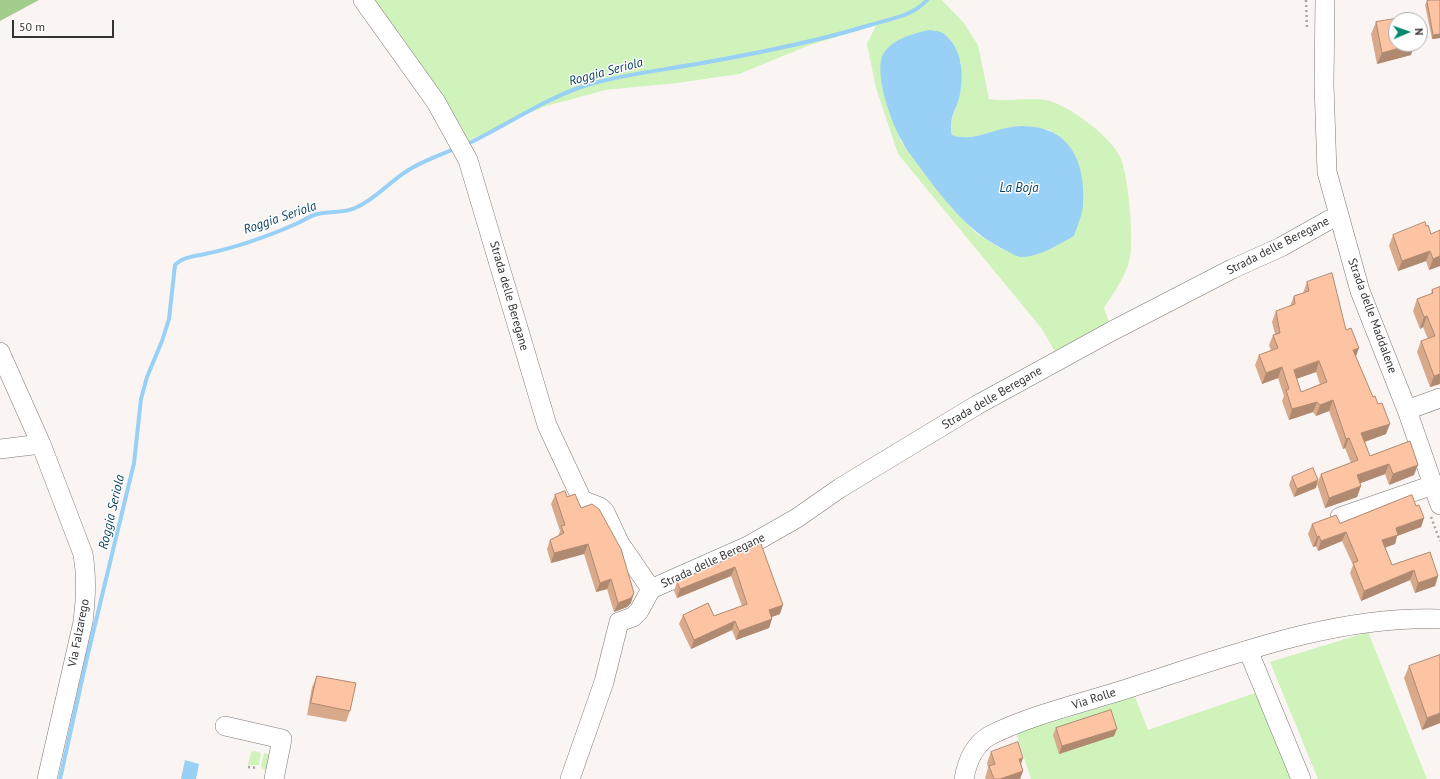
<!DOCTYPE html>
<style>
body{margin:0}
#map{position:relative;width:1440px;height:779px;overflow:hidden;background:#faf5f2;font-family:"PT Sans",sans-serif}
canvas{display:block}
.north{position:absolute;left:1388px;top:12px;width:40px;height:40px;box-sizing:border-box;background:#fff;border:1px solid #aeadad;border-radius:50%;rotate:88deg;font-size:11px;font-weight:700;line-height:16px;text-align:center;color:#353332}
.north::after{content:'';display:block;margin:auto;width:14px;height:18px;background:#07896d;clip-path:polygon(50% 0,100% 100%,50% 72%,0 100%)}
.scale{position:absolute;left:12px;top:20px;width:102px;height:18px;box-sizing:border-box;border:2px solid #353332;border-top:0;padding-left:5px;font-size:12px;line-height:14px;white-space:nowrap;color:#353332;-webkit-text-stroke:3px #fff;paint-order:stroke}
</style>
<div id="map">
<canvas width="1440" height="779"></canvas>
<div class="north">N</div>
<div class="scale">50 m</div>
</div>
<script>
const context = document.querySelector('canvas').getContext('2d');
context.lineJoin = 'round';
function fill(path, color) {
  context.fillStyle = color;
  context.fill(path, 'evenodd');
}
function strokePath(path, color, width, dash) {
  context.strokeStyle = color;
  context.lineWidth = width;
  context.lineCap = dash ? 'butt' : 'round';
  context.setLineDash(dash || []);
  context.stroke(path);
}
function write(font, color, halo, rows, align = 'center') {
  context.font = font + ' "PT Sans",sans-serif';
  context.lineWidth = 3;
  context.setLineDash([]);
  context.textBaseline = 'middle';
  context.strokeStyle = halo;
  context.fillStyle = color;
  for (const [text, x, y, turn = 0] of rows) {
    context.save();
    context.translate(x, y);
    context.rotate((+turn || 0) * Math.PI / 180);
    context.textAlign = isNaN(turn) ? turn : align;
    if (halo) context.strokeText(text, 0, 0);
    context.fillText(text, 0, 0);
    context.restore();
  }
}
const green = new Path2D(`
 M363,0H942L963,22L978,45L989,99C1010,103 1033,95 1053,102C1074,110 1110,136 1120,157C1128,172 1134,239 1130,257C1128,273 1113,294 1104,308L1112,331L1059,359L1042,329L898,154L876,88L867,44L876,25L810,45L739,74L677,83L605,90L543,107L460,144ZM961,62L960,94L950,125L952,135C974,143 997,127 1019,126C1029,125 1041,129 1051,130L1074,236L1052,248L1032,255L1001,249L976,233L951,207L912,157L901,141L892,115Z
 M1368,632L1427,779H1318L1270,662Z
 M1255,693L1258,700L1267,697L1297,779H1031L1016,733L1135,697L1148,730Z
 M254,751L261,753L259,765H248L251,752Z
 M264,753L271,755L270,770L263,769L261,766Z`);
const forest = new Path2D(`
 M0,0H39L0,21Z`);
const water = new Path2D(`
 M930,30C934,31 941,31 944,34C962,48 964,73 960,94C957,110 948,117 952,135C975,143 998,126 1021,126C1068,125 1086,160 1083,204C1083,214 1077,226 1074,236C1058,245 1039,257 1021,257C1017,257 1011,253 1007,251C972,235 947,204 924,173C917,163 908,153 902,141C891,122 877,82 881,60C885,41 913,33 930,30Z
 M185,760L199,764L196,779H181Z`);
const stream = new Path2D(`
 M465,145C506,126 543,99 587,85C624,74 664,70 702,63C759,53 815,42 870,25C890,19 913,16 927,0
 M60,779L86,662L134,463L141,399L147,377L162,341L169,319L175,265C182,257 195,256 205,254C234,248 271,235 298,223C303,221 308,217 314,215C328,210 343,214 355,208C375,200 389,182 407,171C422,161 440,155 457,148`);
const path = new Path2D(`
 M1306,0L1307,29
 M1431,517L1440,541
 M248,767L257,768`);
const minor = new Path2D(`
 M363,0L436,102L468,160L547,425L582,500L600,507L605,512L620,544L651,589
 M1325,0L1324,85L1327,172L1360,291L1407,410L1440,505
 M0,352L41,444L83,554C87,577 86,599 83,622L47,779
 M1407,410L1440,398
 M0,449L41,444
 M1340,517L1433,485
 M1248,650L1301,779
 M225,726L282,739L274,779
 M570,779L604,682L619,622L633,617L639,611L651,589L748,546L797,518L840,488L977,405L1112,331L1232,269L1281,247L1329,220L1339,217
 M964,779C967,762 974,745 989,736C1027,716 1082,703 1123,690C1224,658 1333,615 1440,619`);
const wall = new Path2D(`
 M1427,1L1440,38L1432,39L1425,5Z
 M1376,22L1411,55L1377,64L1371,34Z
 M1426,226L1431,234L1440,230V266L1429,270L1426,261L1398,271L1389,246L1393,235Z
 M1307,282L1346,330L1356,357L1386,434L1365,442L1370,456L1410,441L1414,475L1389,485L1385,474L1360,483L1361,486L1357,497L1325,508L1317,484L1321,474L1351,463L1345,448L1343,449L1329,411L1316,416L1313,412L1289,420L1282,401L1284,396L1278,378L1262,384L1255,365L1259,355L1271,350L1269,345L1273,335L1275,334L1272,322L1276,311L1290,306L1294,296L1303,293ZM1316,372L1320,384L1301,392L1296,379Z
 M1440,287V384L1430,387L1417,352L1421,341L1428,339L1423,327L1420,329L1413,311L1417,299L1431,294L1432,290Z
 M1292,477L1316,488L1294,497L1289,485Z
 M555,495L567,497L581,508L631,603L627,607L614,612L607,589L596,592L584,554L551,563L547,549L550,540L558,536L560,531L551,504Z
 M1416,506L1424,518L1421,527L1397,536L1395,544L1385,547L1392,565L1438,576L1435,586L1415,593L1410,580L1361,601L1350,573L1353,565L1342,541L1318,551L1316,546L1313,547L1308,534L1312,524L1340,523Z
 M761,544L780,614L772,617L769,628L736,640L732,630L691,649L679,624L683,615L714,616L742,606L731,576L677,598L674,591L677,582Z
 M1409,666L1440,723L1422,730L1404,678Z
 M317,676L350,711L346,722L307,715L312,687Z
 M1056,728L1114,736L1059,754L1053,735Z
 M991,752L1021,765L1023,771L1020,779H986L985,778L988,768L987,763Z`);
const shadedWall = new Path2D(`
 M1440,34V38L1432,39L1433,35Z
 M1413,44H1415L1411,55L1377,64L1382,53Z
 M1430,251L1426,261L1398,271L1402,261Z
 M1440,256V266L1429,270L1433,259Z
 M1427,316L1423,327L1420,329L1424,317Z
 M1359,348L1355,359L1353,350Z
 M1319,361L1316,372L1290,381L1294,370Z
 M1282,367L1278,378L1262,384L1266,373Z
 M1440,374V384L1430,387L1434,376Z
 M1333,400L1329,411L1316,416L1320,405Z
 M1317,402L1313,412L1289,420L1292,409Z
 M1390,424L1386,434L1358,444L1361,433Z
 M1349,438L1345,448L1343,449L1346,439Z
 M1389,464L1385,474L1353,486L1357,475Z
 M1418,465L1414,475L1389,485L1393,474Z
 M1318,480L1316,488L1294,497L1297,489Z
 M1361,486L1357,497L1325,508L1329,498Z
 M1424,518L1421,527L1397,536L1395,544L1379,550L1382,540L1396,528Z
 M1346,532L1342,541L1318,551L1321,541Z
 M1319,536L1316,546L1313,547L1317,537Z
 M588,544L584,554L551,563L554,553Z
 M735,567L731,576L677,598L680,589Z
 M1414,570L1410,580L1361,601L1364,591Z
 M1438,576L1435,586L1415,593L1418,583Z
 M611,579L607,589L596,592L600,583Z
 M634,593L631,603L627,607L614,612L618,603Z
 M783,605L780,614L766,619L769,610Z
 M772,619L769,628L736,640L739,631Z
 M735,621L732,630L691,649L694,640Z
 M1440,713V723L1422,730L1427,718Z
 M1117,729L1114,736L1059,754L1062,746Z
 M1023,758L1019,770V759Z
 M1023,771L1020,779H1000Z`);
const building = new Path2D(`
 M1431,0H1440V34L1433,35L1427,1Z
 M1413,16L1414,20H1396V44H1413L1382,53L1376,22Z
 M1425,222L1426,226L1428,225L1431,234L1440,230V256L1433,259L1430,251L1402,261L1393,235Z
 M1332,273L1346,330L1351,328L1359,348L1353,350L1373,397L1375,396L1378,404L1382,403L1390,424L1361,433L1370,456L1410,441L1418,465L1393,474L1389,464L1357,475L1361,486L1329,498L1321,474L1358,460L1349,438L1346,439L1333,400L1320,405L1317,402L1292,409L1286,390L1289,389L1282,367L1266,373L1259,355L1278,348L1273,335L1280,333L1276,311L1295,304L1294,296L1309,291L1307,282ZM1319,361L1327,382L1301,392L1294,370Z
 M1440,287V374L1434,376L1421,341L1435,336L1427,316L1424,317L1417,299L1433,293L1432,290Z
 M1313,468L1318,480L1297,489L1292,477Z
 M565,491L567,497L575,494L581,508L592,504L599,509L621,549L634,593L631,598L618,603L611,579L600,583L588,544L554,553L550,540L564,533L561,526L565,525L555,495Z
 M1412,495L1416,506L1419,505L1424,518L1396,528L1398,535L1382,540L1392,565L1430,552L1438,576L1418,583L1414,570L1364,591L1353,563L1358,561L1346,532L1321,541L1319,536L1317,537L1312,524L1336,515L1340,523Z
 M761,544L783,605L769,610L772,619L739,631L735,621L694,640L683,615L708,603L714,616L747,604L735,567L680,589L677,582Z
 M1440,655V713L1427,718L1409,666Z
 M317,676L356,683L350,711L311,703Z
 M1111,710L1117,729L1062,746L1056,728Z
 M1018,742L1023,758L1019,759L1023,771L1000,779H994L989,766L995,764L991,752Z`);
const streetNames = [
 ["Strada delle Beregane",1278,246,-27],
 ["Strada delle Beregane",509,296,74],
 ["Strada delle Maddalene",1372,316,70],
 ["Strada delle Beregane",992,398,-30],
 ["Strada delle Beregane",713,561,-25],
 ["Via Falzarego",79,633,-79],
 ["Via Rolle",1094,699,-18]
];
const waterNames = [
 ["Roggia Seriola",606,72,-15],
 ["La Boja",1019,188],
 ["Roggia Seriola",280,218,-19],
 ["Roggia Seriola",112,512,-77]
];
fill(green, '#cff3bb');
fill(forest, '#a4cd8d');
fill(water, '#99d0f6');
strokePath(stream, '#99d0f6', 4);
strokePath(minor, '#7d7876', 20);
strokePath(path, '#aaa6a4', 2.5, [2, 3]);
strokePath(minor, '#fff', 19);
fill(wall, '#d9a98b');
fill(shadedWall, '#b08971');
fill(building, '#fcc4a2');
strokePath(building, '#b08971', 1);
write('12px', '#353332', '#fff', streetNames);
write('italic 13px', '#043e5d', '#fff', waterNames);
</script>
